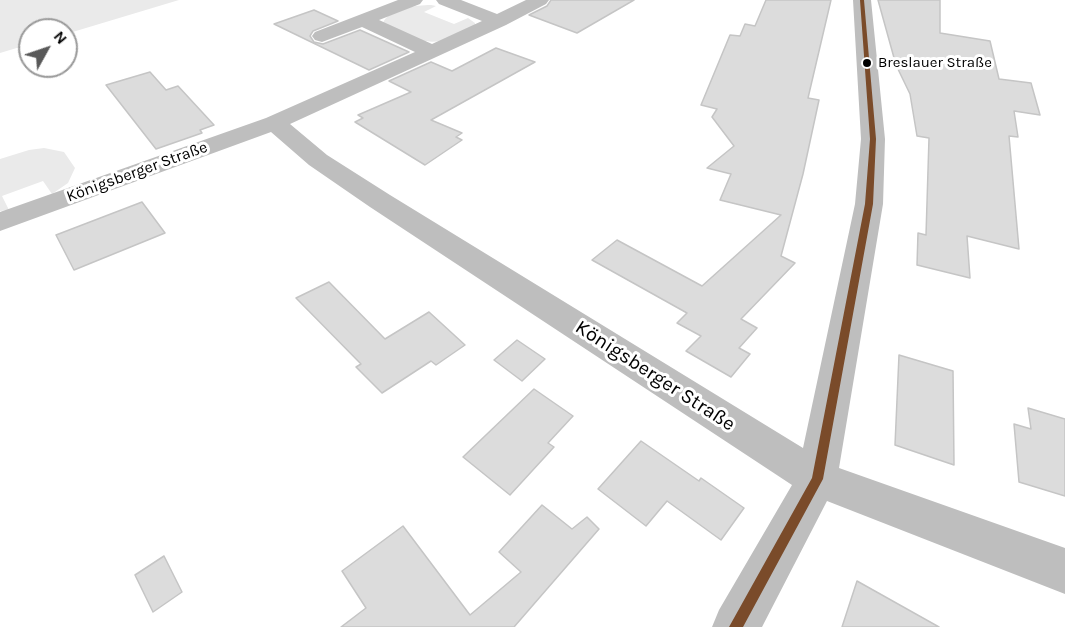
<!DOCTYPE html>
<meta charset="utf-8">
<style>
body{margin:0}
#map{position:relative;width:1065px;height:627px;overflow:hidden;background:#fff;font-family:Karla,sans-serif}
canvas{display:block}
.north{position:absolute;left:18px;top:18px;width:60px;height:60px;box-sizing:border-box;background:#fff;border:2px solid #999;border-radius:50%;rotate:50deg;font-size:16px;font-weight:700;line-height:24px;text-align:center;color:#000}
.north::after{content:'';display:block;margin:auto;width:21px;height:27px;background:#595959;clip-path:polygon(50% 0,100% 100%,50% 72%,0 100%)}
</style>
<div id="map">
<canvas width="1065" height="627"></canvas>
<div class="north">N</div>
</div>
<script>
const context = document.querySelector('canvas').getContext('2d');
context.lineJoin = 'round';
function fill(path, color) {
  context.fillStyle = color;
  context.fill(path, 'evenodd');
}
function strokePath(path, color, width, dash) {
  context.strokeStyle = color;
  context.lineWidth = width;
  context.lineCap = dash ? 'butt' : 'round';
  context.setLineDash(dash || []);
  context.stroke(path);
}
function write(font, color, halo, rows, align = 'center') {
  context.font = font + ' Karla,sans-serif';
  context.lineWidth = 6;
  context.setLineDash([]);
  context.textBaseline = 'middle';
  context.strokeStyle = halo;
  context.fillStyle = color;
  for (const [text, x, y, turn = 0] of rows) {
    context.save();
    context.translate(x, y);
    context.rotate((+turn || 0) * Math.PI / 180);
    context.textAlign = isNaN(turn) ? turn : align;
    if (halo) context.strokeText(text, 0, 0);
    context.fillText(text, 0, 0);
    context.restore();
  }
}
const green = new Path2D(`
 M0,0H179L66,34V30H30V44L0,53Z
 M431,5L436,6L424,12L454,24L468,18L475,23V27C428,50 428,44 383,23C389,8 416,5 431,5Z
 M44,148L64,152L75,168L68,183L52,194L43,181L2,196L9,210L0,211V159L29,150Z`);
const building = new Path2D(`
 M551,0H634L577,33L529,15L547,6Z
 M766,0H831L808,98L819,100L803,174L781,256L795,263L741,319L757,328L739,348L750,354L731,377L686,351L701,336L677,323L687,313L592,260L617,240L702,286L781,215L720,200L731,174L707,168L734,146L712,117L717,109L701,105L730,35L740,36L745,24L755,26Z
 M878,0H940V33L990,41L999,79L1031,83L1040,115L1014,111L1018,137L1009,136L1019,249L967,236L970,278L917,265L918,233L926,235L929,138L917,136L910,94L896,65Z
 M314,10L338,21L313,31L310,36L314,42L323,44L360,30L409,52L369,70L274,24Z
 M496,48L535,62L431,120L462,133L456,137L462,140L425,165L355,122L363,118L358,115L411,92L389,81L431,62L452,71Z
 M150,72L166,90L178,86L214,125L200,130L202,133L156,149L106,85Z
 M142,202L165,233L74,270L56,235Z
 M329,282L385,339L429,312L465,345L436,365L431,361L382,393L356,367L361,364L296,298Z
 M517,340L545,359L522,381L494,360Z
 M899,355L953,371L954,465L895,445Z
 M534,389L573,416L548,443L554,447L510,495L463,457Z
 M1028,408L1065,419V496L1019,482L1014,424L1031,429Z
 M641,441L699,481L701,478L744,508L721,540L667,501L646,526L598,489Z
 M542,505L572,529L587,517L599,529L514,627H341L366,608L342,571L403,526L470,615L521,572L499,552Z
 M164,556L182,592L153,612L135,575Z
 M857,581L939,627H842Z`);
const minor = new Path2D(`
 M398,0H423L420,4L379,20L432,44L482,21L439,4L436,0H461L497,14L526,0H549L546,4L506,25L290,124L327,155L390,195L803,448L855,204L861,139L853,0H871L885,139L883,204L839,468L1065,548V594L827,501L762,627H712L719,610L792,485L370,207L309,165L271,132L0,231V212L266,118L415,52L362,27L322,42L315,40L312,36L315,32Z`);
const bus1 = new Path2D(`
 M860,0H864L876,139L873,204L823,479L743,627H729L812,478L865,204L870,139Z`);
const markers = [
 [867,63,5,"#000"]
];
const farBusnames = [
 ["Breslauer Straße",878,63]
];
const farStreetnames = [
 ["Königsberger Straße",137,172,-20]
];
const streetNames = [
 ["Königsberger Straße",655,376,33]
];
fill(green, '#eaeaea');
fill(building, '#dcdcdc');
strokePath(building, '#c5c5c5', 1.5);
fill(minor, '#bebebe');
fill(bus1, '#7a4b2a');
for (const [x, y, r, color] of markers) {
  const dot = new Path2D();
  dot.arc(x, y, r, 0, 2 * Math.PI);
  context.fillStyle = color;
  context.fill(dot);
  strokePath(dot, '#fff', 2);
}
write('15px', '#000', '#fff', farBusnames, 'left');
write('16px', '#000', '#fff', farStreetnames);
write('20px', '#000', '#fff', streetNames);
</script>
